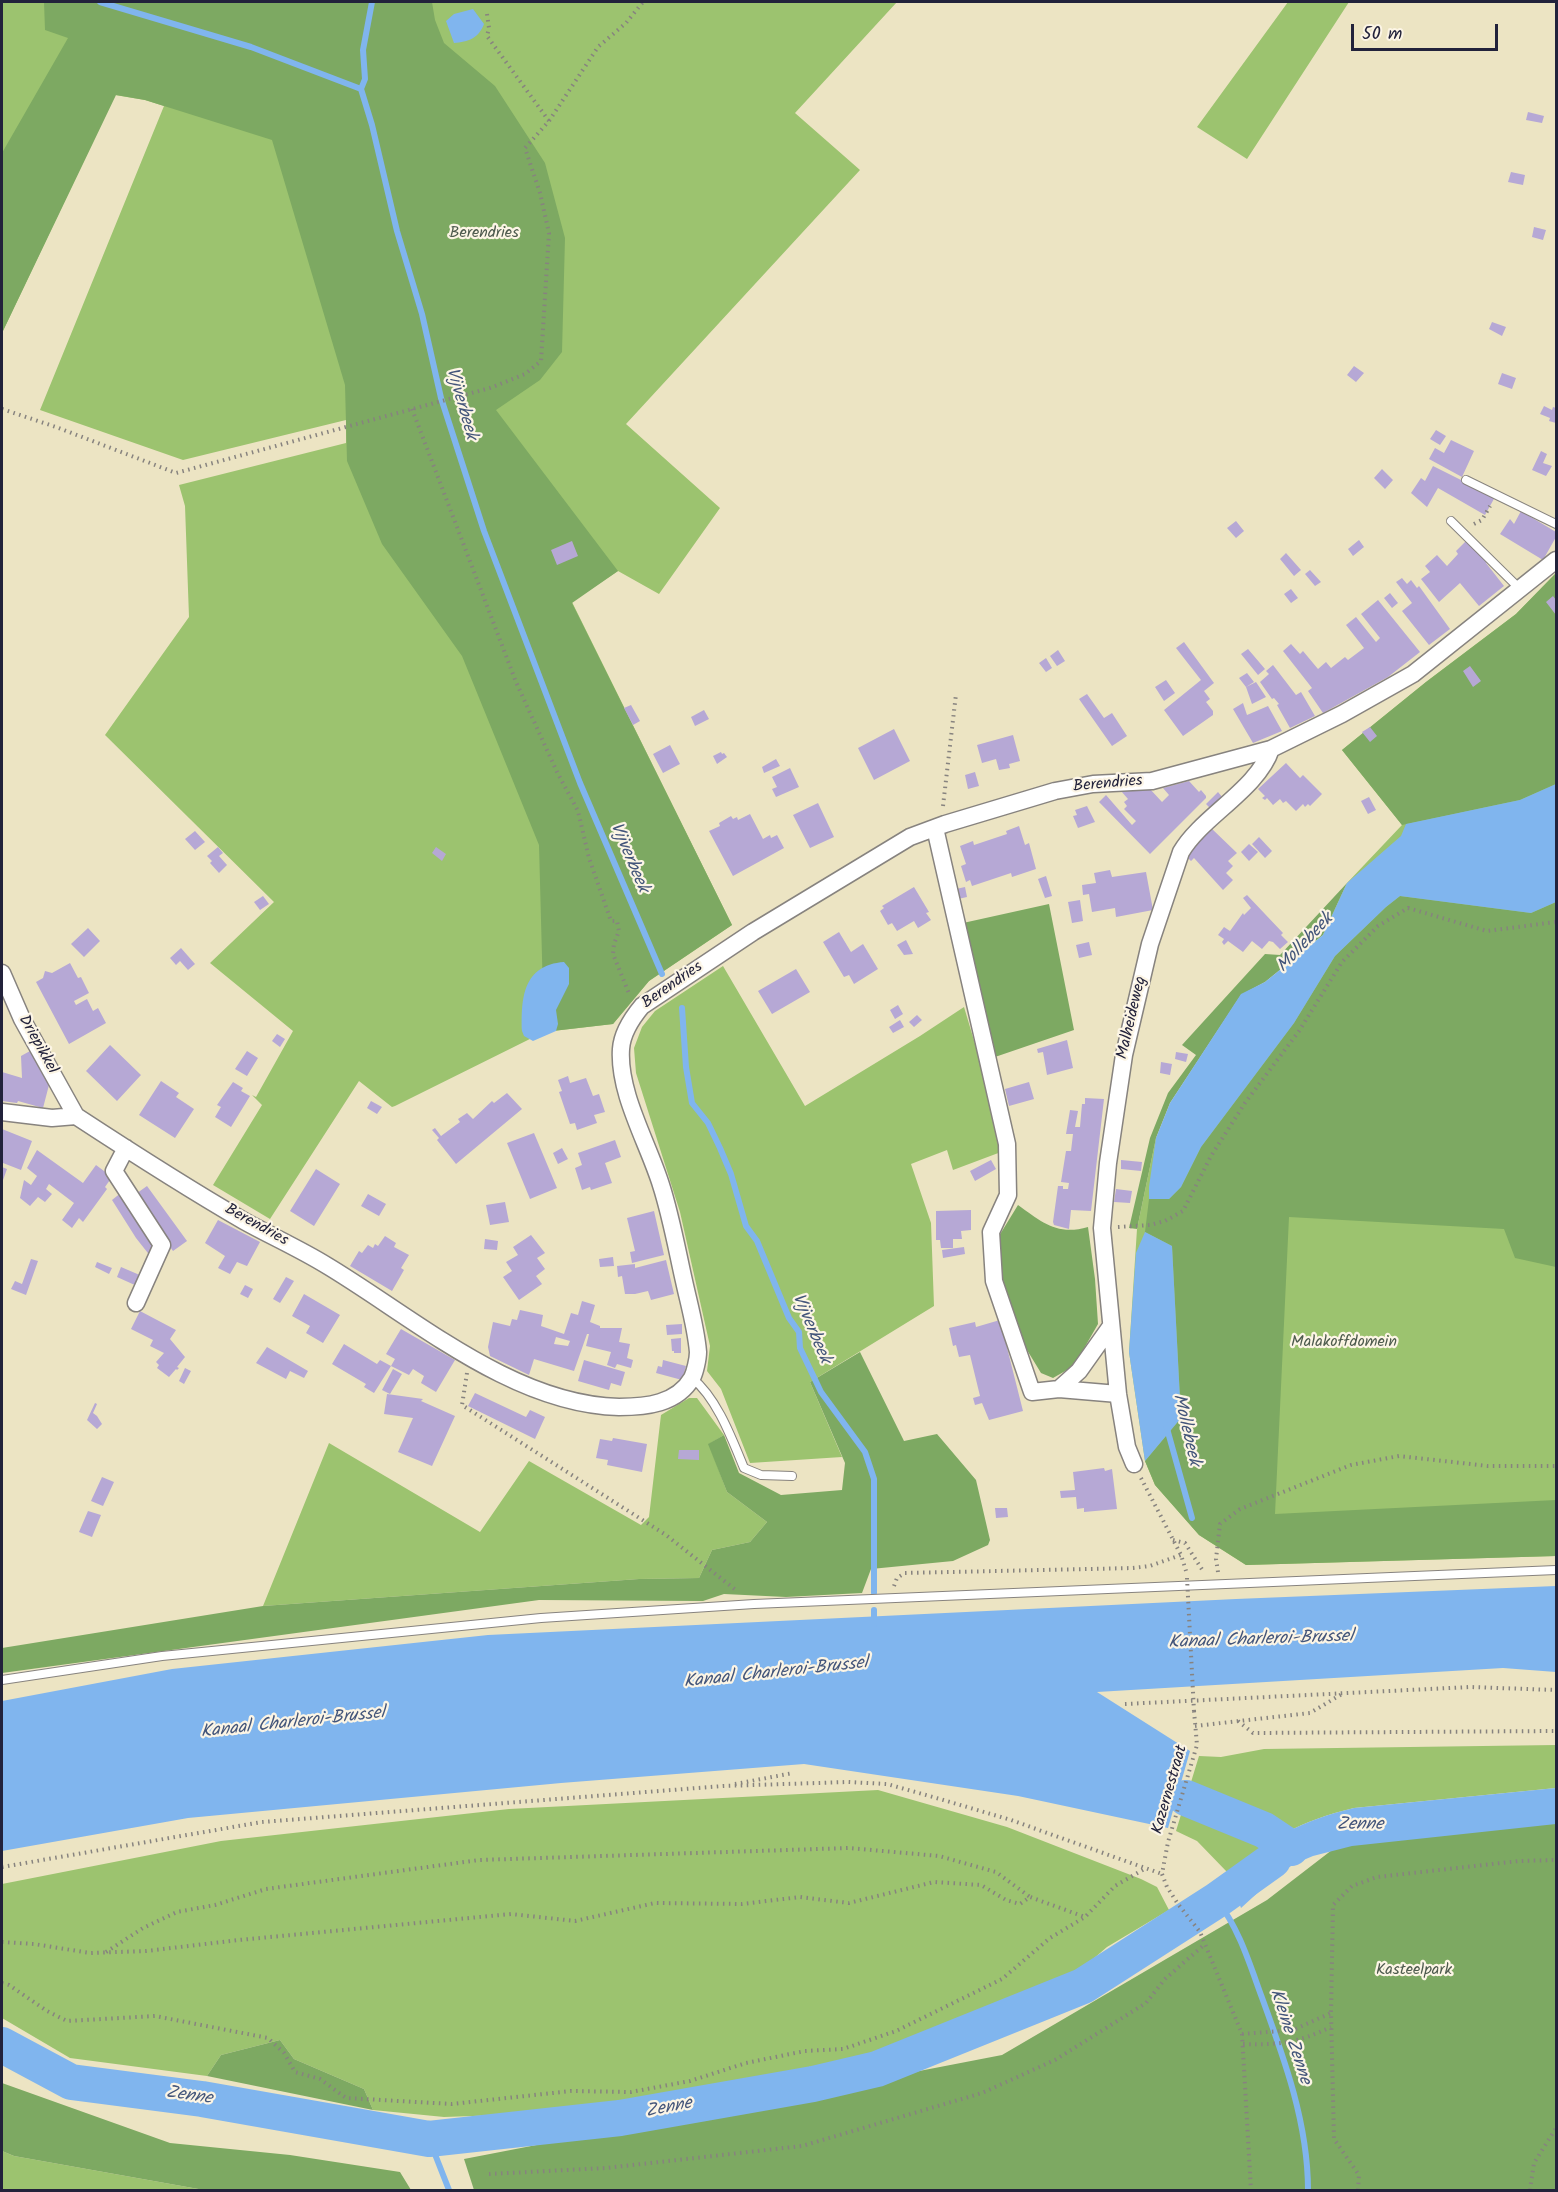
<!DOCTYPE html>
<style>
body{margin:0}
#map{position:relative;width:1558px;height:2192px;overflow:hidden;background:#ece4c3;font-family:Kalam,sans-serif}
canvas{display:block}
.frame{position:absolute;inset:0;border:3px solid #22223b;pointer-events:none}
.scale{position:absolute;left:1351px;top:24px;width:147px;height:27px;box-sizing:border-box;border:3px solid #22223b;border-top:0;padding-left:8px;font-size:18px;line-height:21px;white-space:nowrap;color:#22223b;-webkit-text-stroke:4px #fcf5e5;paint-order:stroke}
</style>
<div id="map">
<canvas width="1558" height="2192"></canvas>
<div class="frame"></div>
<div class="scale">50 m</div>
</div>
<script>
const context = document.querySelector('canvas').getContext('2d');
context.lineJoin = 'round';
function fill(path, color) {
  context.fillStyle = color;
  context.fill(path, 'evenodd');
}
function strokePath(path, color, width, dash) {
  context.strokeStyle = color;
  context.lineWidth = width;
  context.lineCap = dash ? 'butt' : 'round';
  context.setLineDash(dash || []);
  context.stroke(path);
}
function write(font, color, halo, rows, align = 'center') {
  context.font = font + ' Kalam,sans-serif';
  context.lineWidth = 4.5;
  context.setLineDash([]);
  context.textBaseline = 'middle';
  context.strokeStyle = halo;
  context.fillStyle = color;
  for (const [text, x, y, turn = 0] of rows) {
    context.save();
    context.translate(x, y);
    context.rotate((+turn || 0) * Math.PI / 180);
    context.textAlign = isNaN(turn) ? turn : align;
    if (halo) context.strokeText(text, 0, 0);
    context.fillText(text, 0, 0);
    context.restore();
  }
}
const green = new Path2D(`
 M2,2H897L795,113L860,170L626,424L720,508L659,594L618,571L572,602L732,925L649,981L613,1024L544,1032L395,1106L392,1107L359,1081L270,1219L213,1185L262,1105L252,1095L256,1097L293,1031L210,963L274,902L105,735L189,617L185,506L179,485L346,443V420L183,460L40,410L164,106L145,100L115,95L2,333Z
 M1288,2H1349L1247,159L1197,127Z
 M1556,573V1556L1246,1565L1199,1535L1155,1485L1145,1461L1129,1352L1137,1229L1156,1138L1323,935L1347,883L1402,825L1342,750L1426,682L1516,614Z
 M723,966L805,1106L920,1036L964,1007L981,1064L1001,1152L953,1170L947,1150L911,1164L931,1223L934,1306L810,1382L842,1457L750,1463L721,1389L707,1371L710,1346L680,1212L636,1073L634,1048L642,1027L655,1011Z
 M689,1398H697L724,1435L709,1444L727,1492L767,1522L750,1542L712,1550L699,1578L639,1579L263,1606L329,1443L480,1532L529,1461L641,1525L649,1517L661,1415Z
 M1556,1745V1788L1354,1808C1300,1821 1271,1838 1228,1873L1197,1841L1176,1831L1199,1756L1221,1757L1264,1749Z
 M878,1790L1007,1827L1141,1879L1157,1887L1169,1910L1107,1947L1078,1972L896,2050L792,2082L560,2113L444,2117L373,2110L364,2089L294,2059L280,2040L221,2055L207,2076L70,2058L2,2018V1884L221,1841L509,1809Z
 M2,2151L14,2156L204,2190H2Z`);
const forest = new Path2D(`
 M44,2H432L435,20L444,43L495,86L545,163L565,238L562,352L540,380L496,410L618,571L572,603L732,925L649,981L613,1024L544,1032L539,845L462,656L382,544L347,461L345,385L272,140L145,100L116,95L2,333V153L68,38L45,30Z
 M1556,573V784L1520,800L1402,825L1342,750L1426,682L1516,614Z
 M1347,883L1323,935L1265,982L1241,995L1170,1103L1156,1138L1137,1229L1129,1228L1150,1138L1168,1093L1196,1055L1182,1045L1265,954L1280,955Z
 M1400,896L1531,913L1556,902V1267L1515,1258L1504,1229L1289,1217L1275,1514L1556,1500V1556L1246,1565L1199,1535L1155,1485L1145,1461L1181,1418L1172,1246L1145,1232L1149,1199H1169L1181,1187L1201,1147L1294,1023L1335,956L1386,907Z
 M1049,904L1074,1030L995,1057L963,923Z
 M1018,1205C1042,1222 1057,1236 1088,1227L1095,1279L1098,1324L1074,1366L1053,1378L1041,1373L1027,1350L997,1271L999,1236Z
 M860,1352L904,1441L937,1434L976,1480L990,1540L988,1545L953,1561L871,1569L862,1593L786,1597L724,1594L703,1601L539,1600L2,1673V1648L263,1606L639,1579L699,1578L712,1550L750,1542L767,1522L727,1492L708,1444L724,1435L739,1473L781,1495L842,1490L845,1463L810,1382Z
 M1556,1812V2190H474L464,2159L1002,2055L1267,1900L1354,1833Z
 M280,2040L294,2059L364,2089L373,2110L207,2076L221,2055Z
 M2,2083L170,2143L290,2155L400,2172L411,2190H204L14,2156L2,2151Z`);
const water = new Path2D(`
 M473,9L484,24C479,38 468,42 454,43L446,21L454,14Z
 M1556,784V902L1531,913L1400,896L1386,907L1335,956L1294,1023L1201,1147L1181,1187L1169,1199H1149V1187L1156,1138L1170,1103L1241,994L1265,982L1323,935L1347,883L1401,836L1406,824L1520,800Z
 M564,962L569,968V984L556,1010L558,1024L556,1031L533,1041L524,1036L522,1031C521,998 523,965 564,962Z
 M1145,1232L1172,1246L1181,1418L1145,1461L1129,1352L1136,1253Z
 M1556,1586V1672L1503,1668L1097,1692L1190,1751L1168,1828L1018,1796L804,1764L561,1783L188,1818L2,1851V1701L172,1669L488,1635L1236,1599Z
 M1556,1788V1824L1352,1846L1313,1856L1294,1864L1275,1877L1241,1908L1228,1873C1271,1838 1300,1821 1354,1808Z`);
const stream = new Path2D(`
 M100,2L251,47L361,89L372,125L397,231L422,314L441,398L484,531L580,783L662,974
 M361,89L365,79L363,50L372,2
 M682,1008L686,1067L692,1103L708,1123L720,1148L731,1174L746,1226L757,1241L789,1318L799,1332L800,1348L821,1392L865,1452L874,1479V1593
 M1166,1425L1192,1518
 M874,1624V1610
 M1217,1900C1239,1929 1249,1962 1261,1995C1284,2058 1308,2123 1308,2190
 M429,2139L449,2190`);
const river = new Path2D(`
 M1186,1798L1264,1830L1291,1848
 M2,2045L71,2082L202,2099L429,2139L620,2118L813,2084L877,2069L1083,1986L1217,1900L1273,1860`);
const building = new Path2D(`
 M1528,112L1544,116L1542,123L1526,120Z
 M1511,172L1525,175L1523,185L1508,182Z
 M1534,227L1546,230L1543,240L1532,237Z
 M1492,322L1506,327L1502,336L1489,329Z
 M1354,366L1364,373L1356,382L1347,375Z
 M1502,373L1516,378L1512,389L1498,384Z
 M1544,406L1552,410L1553,407L1556,408V423L1549,421L1550,418L1540,414Z
 M1436,430L1446,436L1440,445L1430,439Z
 M1451,440L1474,451L1462,477L1429,459L1435,448L1444,453Z
 M1541,451L1547,454L1543,463L1552,466L1546,476L1532,470Z
 M1433,466L1495,497L1485,515L1438,488L1427,507L1411,493L1421,478L1425,481Z
 M1382,469L1393,480L1385,489L1374,478Z
 M1521,511L1556,532V537L1543,560L1500,534L1510,519L1514,524Z
 M1236,521L1244,531L1236,538L1227,528Z
 M1359,540L1364,547L1353,556L1348,549Z
 M572,541L578,556L557,565L551,550Z
 M1466,541L1488,561L1486,563L1504,586L1479,606L1460,583L1439,602L1421,579L1430,572L1425,566L1437,555L1447,566L1458,554L1456,551Z
 M1286,553L1301,570L1294,576L1280,559Z
 M1310,570L1321,582L1315,586L1305,574Z
 M1402,578L1407,584L1411,580L1417,588L1419,586L1450,629L1429,645L1402,611L1412,603L1396,582Z
 M1291,589L1298,598L1291,603L1284,594Z
 M1390,593L1398,603L1392,608L1384,598Z
 M1553,596L1556,600V615L1546,602Z
 M1378,600L1420,652L1388,677L1323,713L1308,691L1312,688L1283,651L1291,644L1300,654L1303,651L1318,669L1326,662L1331,668L1345,657L1348,660L1364,648L1346,625L1356,617L1376,642L1380,638L1361,614Z
 M1184,642L1214,683L1204,691L1210,699L1206,702L1213,711V715L1183,736L1164,710L1201,680L1176,648Z
 M1248,649L1265,669L1258,675L1241,654Z
 M1058,650L1065,661L1057,666L1050,656Z
 M1046,658L1052,668L1046,672L1039,663Z
 M1273,665L1296,695L1301,692L1315,716L1290,728L1277,705L1279,704L1274,698L1272,699L1260,682L1269,674L1266,671Z
 M1470,666L1481,681L1473,687L1463,671Z
 M1247,673L1254,682L1246,687L1239,678Z
 M1166,680L1175,693L1164,701L1155,687Z
 M1256,682L1266,697L1252,704L1246,687Z
 M1087,694L1104,718L1112,713L1127,736L1112,746L1079,699Z
 M1243,703L1247,715L1268,706L1282,731L1253,743L1233,709Z
 M631,705L640,721L633,725L624,708Z
 M704,710L709,719L695,726L691,717Z
 M1370,727L1377,736L1370,742L1362,732Z
 M894,729L910,761L874,780L858,748Z
 M1013,735L1020,761L1009,764L1010,768L999,770L996,759L982,763L977,745Z
 M670,745L680,764L663,773L653,754Z
 M721,752L722,754L724,753L727,757L717,764L713,756Z
 M776,759L780,766L764,773L762,767Z
 M1286,763L1300,778L1303,775L1322,794L1310,806L1308,804L1305,807L1303,804L1296,811L1286,801L1283,803L1280,799L1273,805L1267,798L1265,800L1262,798L1265,796L1258,789Z
 M790,768L799,787L776,797L772,789L777,787L772,777Z
 M975,772L979,786L968,789L965,775Z
 M1189,781L1199,792L1201,790L1206,796V798L1150,854L1099,802L1106,795L1132,825L1136,821L1124,809L1127,806L1124,802L1128,799L1121,791L1150,789L1162,802L1169,795L1163,788Z
 M1218,792L1223,798L1211,809L1206,804Z
 M1369,797L1376,810L1368,814L1361,801Z
 M818,803L834,837L810,848L793,815Z
 M1087,806L1095,822L1078,828L1073,816L1077,815L1075,810Z
 M750,814L763,839L770,835L771,838L777,835L784,848L733,876L709,831L720,826L719,823L731,816L733,819L737,817L738,820Z
 M1019,826L1025,845L1029,843L1036,869L1012,877L1011,873L972,886L970,880L966,882L961,866L966,864L960,846L973,841L974,845L1007,834L1006,831Z
 M1210,827L1237,853L1228,861L1233,866L1226,873L1233,880L1223,890L1194,858L1191,861L1186,856Z
 M195,831L205,842L195,850L185,839Z
 M1259,837L1272,851L1265,858L1252,844Z
 M1249,844L1258,852L1249,861L1241,852Z
 M218,847L223,853L219,856L227,865L219,873L210,863L212,861L207,856Z
 M436,847L446,854L442,861L432,853Z
 M1110,870L1112,877L1146,872L1153,910L1116,917L1115,908L1092,912L1089,894L1083,895L1082,885L1096,883L1094,873Z
 M1046,876L1052,896L1045,898L1038,879Z
 M914,887L929,912L926,913L931,920L918,928L914,921L897,931L892,923L888,925L880,911L884,908L882,906Z
 M965,887L967,897L958,899L956,889Z
 M1247,895L1283,933L1281,935L1288,942L1280,949L1273,942L1269,941L1262,949L1252,941L1243,952L1228,941L1224,945L1222,942L1224,939L1218,935L1224,927L1230,931L1243,913L1244,915L1251,908L1243,898Z
 M263,896L269,904L260,910L254,902Z
 M1080,900L1083,921L1072,923L1068,902Z
 M88,928L100,941L84,957L71,944Z
 M839,932L851,952L863,944L878,969L854,984L849,975L844,977L823,942Z
 M906,940L913,954L904,955L897,945Z
 M1089,942L1092,955L1079,958L1076,945Z
 M181,948L195,964L188,970L180,961L176,965L170,958Z
 M70,963L78,978L81,977L89,993L74,1001L76,1005L87,999L93,1011L98,1008L106,1023L69,1044L36,982L43,978L45,971L52,973Z
 M796,969L810,992L772,1014L758,991Z
 M898,1005L903,1014L895,1019L890,1010Z
 M917,1015L922,1020L914,1027L909,1022Z
 M900,1020L904,1027L893,1033L889,1027Z
 M277,1034L285,1039L280,1047L272,1041Z
 M1067,1040L1073,1068L1047,1075L1043,1052L1038,1053L1037,1049Z
 M110,1045L141,1075L117,1101L86,1071Z
 M30,1051L49,1085L43,1108L18,1101L17,1103L2,1101V1072L22,1078L21,1056Z
 M247,1051L258,1058L247,1076L235,1069Z
 M1176,1052L1188,1054L1186,1062L1175,1059Z
 M1161,1062L1172,1064L1170,1075L1160,1073Z
 M568,1076L570,1083L586,1078L593,1096L599,1094L605,1112L594,1115L597,1123L577,1130L575,1123L570,1124L559,1092L562,1091L558,1080Z
 M161,1081L179,1093L176,1097L194,1109L175,1138L139,1115Z
 M233,1082L243,1088L241,1091L250,1096L231,1127L215,1117L221,1107L217,1105Z
 M1029,1082L1034,1099L1009,1106L1005,1089Z
 M507,1093L522,1109L456,1164L437,1140L439,1138L432,1130L435,1128L441,1136L460,1122L458,1119L467,1113L473,1119L492,1101L494,1103Z
 M1085,1098L1104,1099L1091,1211L1071,1210L1069,1229L1054,1225L1053,1222L1058,1186H1063V1189H1068L1069,1183L1061,1182L1066,1151H1071L1073,1134H1066L1070,1110L1078,1111L1075,1127H1080L1082,1104H1085Z
 M371,1101L382,1107L377,1114L367,1108Z
 M2,1129L32,1141L21,1170L3,1163L2,1167L7,1169L2,1183Z
 M534,1133L557,1188L530,1199L507,1143Z
 M615,1140L621,1157L605,1163L612,1183L591,1190L590,1187L582,1190L575,1168L582,1165L578,1153Z
 M562,1148L568,1159L558,1164L553,1153Z
 M37,1150L83,1183L96,1165L112,1177L105,1187L107,1189L83,1222L79,1218L72,1228L62,1220L74,1203L49,1184L46,1189L52,1194L45,1202L38,1197L30,1206L20,1198L24,1180L31,1185L37,1176L27,1168Z
 M991,1160L996,1169L975,1181L970,1171Z
 M1121,1160L1142,1162L1141,1171L1121,1169Z
 M316,1169L340,1184L314,1226L290,1211Z
 M147,1186L187,1241L173,1251L133,1196Z
 M1116,1189L1132,1191L1130,1203L1114,1202Z
 M122,1192L156,1244L151,1257L136,1238L112,1200Z
 M368,1194L386,1204L379,1216L361,1206Z
 M505,1202L509,1222L490,1225L486,1205Z
 M971,1210V1230L961,1231L962,1239H953V1248H941L940,1240H936V1211Z
 M654,1211L664,1255L632,1263L630,1252L635,1251L627,1218Z
 M218,1220L260,1242L247,1266L237,1262L230,1274L218,1268L225,1256L205,1243Z
 M531,1235L545,1253L537,1258L545,1269L536,1276L542,1284L519,1300L503,1277L512,1271L506,1262L518,1255L513,1247Z
 M385,1236L396,1243L394,1247L409,1255L401,1268L404,1270L392,1291L350,1266L359,1251L362,1253L368,1245L373,1248L375,1244L378,1246Z
 M485,1239L498,1241L497,1250L484,1249Z
 M964,1247L965,1254L943,1258L942,1250Z
 M613,1257L614,1266L600,1267L599,1259Z
 M31,1259L38,1261L26,1295L11,1289L15,1281L22,1284Z
 M666,1260L674,1294L651,1300L648,1291L635,1294H625L622,1276L618,1277L617,1266L635,1264V1268Z
 M97,1262L112,1268L109,1274L95,1267Z
 M121,1267L142,1276L137,1286L117,1277Z
 M286,1277L294,1281L280,1303L273,1299Z
 M245,1285L253,1289L248,1298L240,1294Z
 M304,1294L340,1315L323,1343L306,1333L310,1326L292,1316Z
 M582,1301L595,1305L590,1322L600,1326V1328H622L619,1342L630,1344L627,1358L633,1360L631,1368L617,1364L615,1368L607,1365L611,1352L586,1346L589,1334H587L574,1371L534,1359L529,1375L490,1356L488,1347L493,1322L510,1326L512,1319L517,1320L520,1310L543,1315L541,1326L564,1334L571,1313L578,1315ZM556,1337L570,1341L568,1346L554,1344Z
 M140,1311L176,1330L170,1339L185,1357L177,1367L179,1368L177,1370L176,1369L169,1377L157,1368L159,1365L156,1362L164,1353L150,1346L153,1340L131,1329Z
 M1000,1320L1023,1411L989,1420L982,1403L975,1405L973,1398L980,1396L970,1355L959,1357L956,1345L953,1346L949,1328L975,1322L976,1327Z
 M682,1324V1334L667,1335L666,1325Z
 M401,1329L455,1360L436,1392L421,1383L424,1376L413,1369L409,1375L391,1366L395,1359L386,1354Z
 M681,1338V1353H674V1351H672L671,1339Z
 M344,1344L377,1364L380,1360L391,1366L374,1393L364,1387L366,1384L332,1364Z
 M267,1347L308,1371L304,1378L290,1371L286,1379L256,1363Z
 M584,1360L625,1372L621,1386L611,1383L609,1390L578,1381Z
 M663,1360L686,1366L682,1380L656,1373L658,1366L662,1367Z
 M185,1368L191,1371L184,1384L179,1381Z
 M393,1369L402,1374L390,1394L382,1390Z
 M475,1393L526,1417L530,1410L545,1417L535,1439L468,1406Z
 M387,1394L423,1399L421,1401L455,1416L432,1466L398,1452L413,1418L384,1414Z
 M95,1403L97,1404L93,1413L97,1416L102,1424L97,1429L87,1420Z
 M613,1438L647,1444L642,1472L607,1465L608,1460L596,1458L600,1439L612,1441Z
 M679,1450H699V1460L678,1459Z
 M1104,1468L1105,1471L1112,1469L1117,1509L1084,1512V1508L1077,1509L1076,1497L1061,1498L1060,1491L1075,1490L1073,1472Z
 M102,1477L114,1482L103,1506L91,1501Z
 M995,1508H1007L1008,1517L996,1518Z
 M88,1511L101,1515L92,1537L79,1532Z`);
const path = new Path2D(`
 M487,14L489,28L487,36L549,121
 M2,409L56,427L176,473L490,388L525,374L541,361L549,233L540,193L525,148L549,121L598,47L626,23L643,2
 M412,409L516,682L557,772L578,811L589,858L611,921H617L619,931L614,944L613,954L630,996
 M1474,524L1482,520L1490,506
 M943,806L956,694
 M1118,1227L1150,1225L1165,1221L1183,1211L1211,1156L1245,1103L1299,1031L1342,962L1378,926L1408,908L1487,931L1556,922
 M467,1373L462,1405L666,1535L737,1591
 M1141,1478L1181,1555L1187,1574
 M1173,1540L1185,1543L1203,1571
 M1218,1572L1216,1559L1220,1524L1240,1509L1351,1465L1399,1456L1488,1466H1556
 M894,1586L897,1578L905,1573L1133,1568L1150,1566L1181,1555
 M1125,1704L1470,1687L1556,1690
 M1194,1711L1197,1745L1168,1842L1162,1874L1167,1887L1178,1904L1200,1932L1242,2034L1251,2190
 M1238,1721L1253,1733L1556,1731
 M1195,1726L1310,1713L1342,1694
 M735,1784L793,1773
 M2,1867L262,1822L723,1786L848,1782L887,1784L940,1799L1011,1820L1162,1874
 M2,1942L34,1944L90,1953L146,1951L239,1940L511,1914L575,1921L655,1903L742,1904L800,1897L849,1903L934,1882L981,1885L1006,1900L1020,1904L1030,1897L1085,1917
 M106,1952L143,1928L177,1912L215,1905L266,1889L479,1860L849,1848L939,1856L996,1872L1030,1897
 M2,1983L9,1985L47,2011L67,2021L155,2016L268,2038L284,2053L295,2072L320,2079L346,2098L452,2104L571,2091L631,2092L690,2081L746,2063L805,2051L843,2049L896,2031L1002,1979L1050,1938L1085,1917L1115,1886L1146,1868
 M1242,2034L1293,2030L1331,2013
 M1243,2044C1280,2045 1297,2043 1331,2027
 M489,2174L606,2168L802,2146L982,2093L1055,2060L1146,2003L1165,1979L1205,1944
 M1358,2190L1359,2175L1334,2139L1331,2013L1333,1905L1352,1886L1377,1877L1519,1861L1556,1860
 M1530,2190L1534,2163L1556,2128`);
const service = new Path2D(`
 M1466,480L1556,524
 M1451,521L1520,589
 M692,1378C717,1398 732,1439 744,1468L761,1475L792,1476
 M2,1680L162,1656L541,1618L754,1604L1556,1570`);
const minor = new Path2D(`
 M935,828L1007,1144L1008,1195L991,1232L994,1281L1032,1392L1059,1389L1118,1394
 M2,973L22,1019L76,1116
 M2,1112L52,1118L76,1116C131,1152 187,1188 244,1221C271,1236 300,1249 326,1265C413,1317 513,1405 619,1407C646,1407 677,1404 692,1378C695,1372 698,1359 698,1352C696,1328 689,1304 684,1281C677,1250 671,1216 661,1185C648,1143 618,1093 621,1049C622,1033 632,1018 642,1006L753,932L910,837L945,824L1055,791L1093,784L1152,781L1271,749L1342,714L1413,674L1556,560
 M126,1148L114,1171L162,1245L136,1303
 M1059,1389L1079,1371L1111,1326
 M1134,1464L1127,1447L1118,1394L1102,1228L1108,1163L1124,1055L1150,944L1181,852C1201,817 1258,789 1271,749`);
const pathBridge = new Path2D(`
 M1187,1578L1194,1711`);
const parkNames = [
 ["Berendries",484,234],
 ["Malakoffdomein",1344,1343],
 ["Kasteelpark",1414,1971]
];
const streetNames = [
 ["Berendries",1108,785,-5],
 ["Berendries",673,986,-35],
 ["Malheideweg",1133,1018,-77],
 ["Driepikkel",37,1045,61],
 ["Berendries",256,1226,29],
 ["Kazernestraat",1171,1790,-74]
];
const waterNames = [
 ["Vijverbeek",460,404,74],
 ["Vijverbeek",628,858,67],
 ["Mollebeek",1306,944,-47],
 ["Vijverbeek",810,1329,67],
 ["Mollebeek",1185,1430,77],
 ["Kanaal Charleroi-Brussel",1261,1641,-2],
 ["Kanaal Charleroi-Brussel",776,1674,-6],
 ["Kanaal Charleroi-Brussel",293,1724,-6],
 ["Zenne",1360,1826],
 ["Kleine Zenne",1289,2037,72],
 ["Zenne",189,2097,8],
 ["Zenne",669,2109,-11]
];
fill(green, '#9cc36f');
fill(forest, '#7da962');
fill(water, '#80b5ee');
strokePath(stream, '#80b5ee', 6);
strokePath(river, '#80b5ee', 36);
fill(building, '#b6a8d5');
strokePath(service, '#87837f', 10);
strokePath(minor, '#87837f', 19);
strokePath(path, '#87837f', 4, [1.5, 4.5]);
strokePath(service, '#fff', 8);
strokePath(minor, '#fff', 16);
strokePath(pathBridge, '#87837f', 4, [1.5, 4.5]);
write('16px', '#4d5a4d', '#fcf5e5', parkNames);
write('16px', '#22223b', '#fcf5e5', streetNames);
write('italic 18px', '#43557a', '#fcf5e5', waterNames);
</script>
